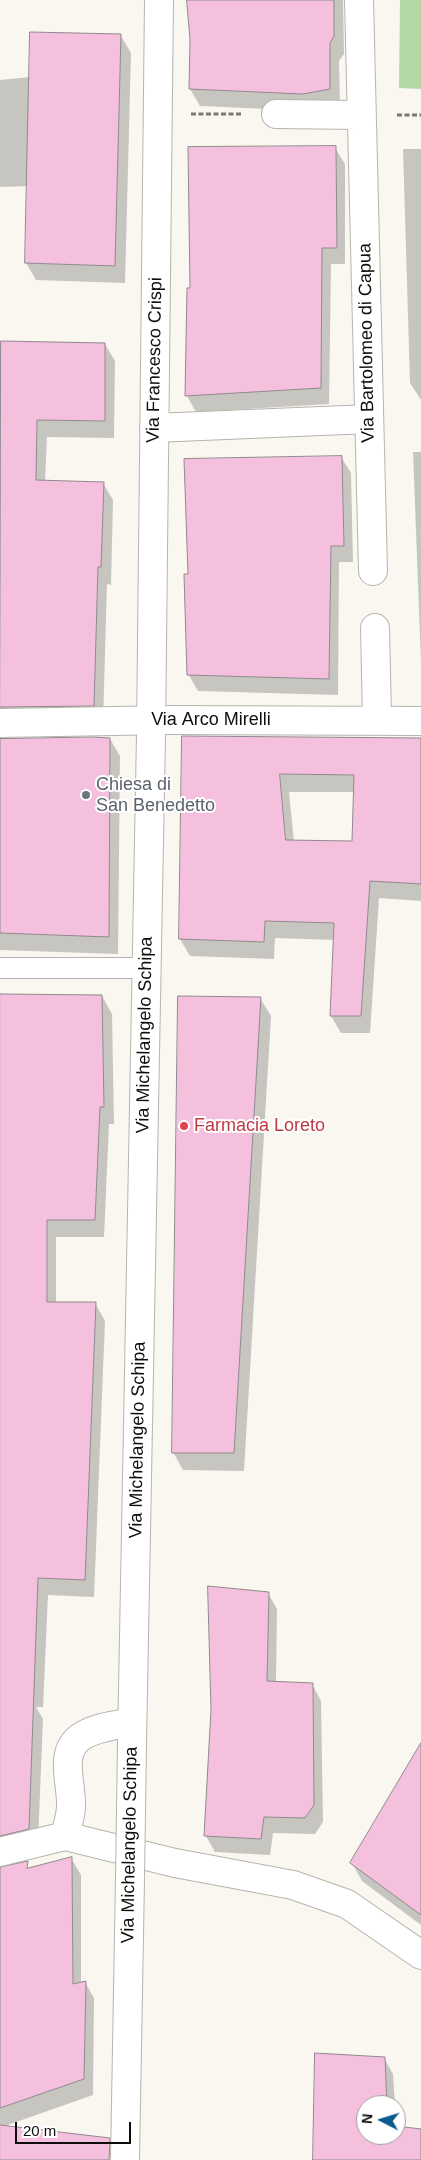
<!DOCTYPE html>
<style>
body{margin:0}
#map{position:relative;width:421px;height:2160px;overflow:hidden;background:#f9f7f0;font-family:Arial,sans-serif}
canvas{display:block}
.north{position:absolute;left:356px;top:2095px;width:50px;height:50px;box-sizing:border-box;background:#fff;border:1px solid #9e9e9d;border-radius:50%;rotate:275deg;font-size:14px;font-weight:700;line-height:20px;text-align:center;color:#0d0d0b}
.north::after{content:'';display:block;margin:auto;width:18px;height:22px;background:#0c5a8d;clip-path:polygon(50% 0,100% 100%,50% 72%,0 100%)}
.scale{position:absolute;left:15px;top:2122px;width:116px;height:22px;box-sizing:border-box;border:2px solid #0d0d0b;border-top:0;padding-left:6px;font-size:15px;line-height:18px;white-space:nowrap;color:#0d0d0b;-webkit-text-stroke:4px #fff;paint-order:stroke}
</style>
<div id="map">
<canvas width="421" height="2160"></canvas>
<div class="north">N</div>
<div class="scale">20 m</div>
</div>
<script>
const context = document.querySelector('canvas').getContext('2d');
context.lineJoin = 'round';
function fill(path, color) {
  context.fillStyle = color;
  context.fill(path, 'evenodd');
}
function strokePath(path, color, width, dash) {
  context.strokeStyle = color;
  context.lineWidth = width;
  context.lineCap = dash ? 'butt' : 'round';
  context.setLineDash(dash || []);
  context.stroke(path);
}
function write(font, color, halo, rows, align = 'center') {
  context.font = font + ' Arial,sans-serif';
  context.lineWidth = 4;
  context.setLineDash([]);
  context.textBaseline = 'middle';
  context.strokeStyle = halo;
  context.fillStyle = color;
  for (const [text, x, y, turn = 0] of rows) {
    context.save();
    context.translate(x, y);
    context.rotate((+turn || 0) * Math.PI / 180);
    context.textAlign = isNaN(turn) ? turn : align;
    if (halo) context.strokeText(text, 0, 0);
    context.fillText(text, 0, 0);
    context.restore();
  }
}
const green = new Path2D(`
 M400,0H421V89L399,88Z`);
const shadow = new Path2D(`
 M189,0H343L344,54L339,61L340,107L313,111L200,106L190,89L192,40Z
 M121,36L131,53L125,283L36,280L26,263L28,186L0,187V80L31,77Z
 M335,148L345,164V264H331L329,404L196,412L187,396L192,289Z
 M403,149H421V400L410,383Z
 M105,344L115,361L114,438L47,437L45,481L103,483L113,500L111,585L107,584L103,723L0,729V403Z
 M413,452H421V662Z
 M341,457L351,473L353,562H339L338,695L198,691L188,674L189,575Z
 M183,738L421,739V901L379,898L370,1033H341L331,1016L335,940L275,938L274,959L190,956L180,939ZM289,792H355L353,842H294Z
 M110,739L120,756L118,954L0,950V740Z
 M0,995L102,996L112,1014L114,1124H109L104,1237H56V1304L95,1303L105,1321L94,1597L48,1595L43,1707H36L43,1719L38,1843H0Z
 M260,998L271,1016L244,1471L183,1470L173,1452Z
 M268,1593L277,1609L276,1682L312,1684L321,1701L323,1822L315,1834L273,1833L270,1855L215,1852L206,1836Z
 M421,1763V1925L362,1881L352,1863Z
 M71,1858L81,1875V1983L85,1982L94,1998L93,2095L2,2127L88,2160H0V1876Z
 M384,2058L393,2074L395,2105H366V2135H396V2127L421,2130V2160H314Z`);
const building = new Path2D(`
 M187,0H334V36L330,43V89L303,94L189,89L190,40Z
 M30,32L121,34L115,266L25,263Z
 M336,146L337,248H322L321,388L185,396L187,288H190L188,147Z
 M1,341L105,343V421L37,420L36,480L104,482L101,567H98L94,706L0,707Z
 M342,456L344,546H331L329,679L187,675L184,574H188L184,459Z
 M182,736L421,738V884L370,881L361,1016H330L334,923L265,921L264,942L179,939ZM280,774L354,775L352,841L286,840Z
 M93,737L110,738L109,937L0,933V739Z
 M0,994L102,995L104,1107H100L95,1220H47V1302H96L85,1580L38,1578L29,1829L0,1836Z
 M178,996L261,997L234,1453H172Z
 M208,1586L269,1592L267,1681L313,1683L314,1805L305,1818L264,1817L261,1839L204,1836L211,1710Z
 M421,1743V1915L350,1863Z
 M72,1857L73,1984L86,1981L84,2079L0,2108V1867L28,1861L27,1868Z
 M315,2053L385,2057L387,2105H366V2135H396V2126L421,2129V2160H313Z
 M0,2125L110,2138L109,2160H0Z`);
const path = new Path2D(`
 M191,114H242
 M397,115H421`);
const service = new Path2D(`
 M0,968H146`);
const pedestrian = new Path2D(`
 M375,628L377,719`);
const minor = new Path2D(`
 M359,0L373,571
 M276,114L361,115
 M154,428L369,419
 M0,723L171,720L421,721
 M65,1836C67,1826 71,1816 71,1806C72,1782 57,1750 84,1735C98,1727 117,1725 132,1722
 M0,1852L65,1836L175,1863L293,1885L347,1904L421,1955`);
const tertiary = new Path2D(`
 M132,1743L151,735L159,0
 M125,2160L130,1879`);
const tertiaryBridge = new Path2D(`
 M130,1879L132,1743`);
const markers = [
 [86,795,5,"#6b7280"],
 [184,1126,5,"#e0444e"]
];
const streetNames = [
 ["Via Bartolomeo di Capua",367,343,-91],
 ["Via Francesco Crispi",155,360,-89],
 ["Via Arco Mirelli",211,720],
 ["Via Michelangelo Schipa",145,1035,-89],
 ["Via Michelangelo Schipa",138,1440,-89],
 ["Via Michelangelo Schipa",130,1845,-89]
];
const worshipNames = [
 ["Chiesa di",96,785],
 ["San Benedetto",96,806]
];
const healthNames = [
 ["Farmacia Loreto",194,1126]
];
fill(green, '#b5d9a5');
fill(shadow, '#0003');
fill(building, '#f5c0de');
strokePath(building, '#90898d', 1);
strokePath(service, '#b6b4ad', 22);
strokePath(pedestrian, '#b6b4ad', 30);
strokePath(minor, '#b6b4ad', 30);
strokePath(tertiary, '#b6b4ad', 30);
strokePath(path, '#797873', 3, [5, 2.5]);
strokePath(service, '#fff', 20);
strokePath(pedestrian, '#fff', 28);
strokePath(minor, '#fff', 28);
strokePath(tertiary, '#fff', 28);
strokePath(tertiaryBridge, '#b6b4ad', 30, []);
strokePath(tertiaryBridge, '#fff', 28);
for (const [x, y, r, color] of markers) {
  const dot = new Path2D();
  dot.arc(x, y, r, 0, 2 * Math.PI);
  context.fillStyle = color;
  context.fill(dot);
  strokePath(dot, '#fff', 2);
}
write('18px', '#0d0d0b', '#fff', streetNames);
write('18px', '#5b616d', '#fff', worshipNames, 'left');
write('18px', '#be3a42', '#fff', healthNames, 'left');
</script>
